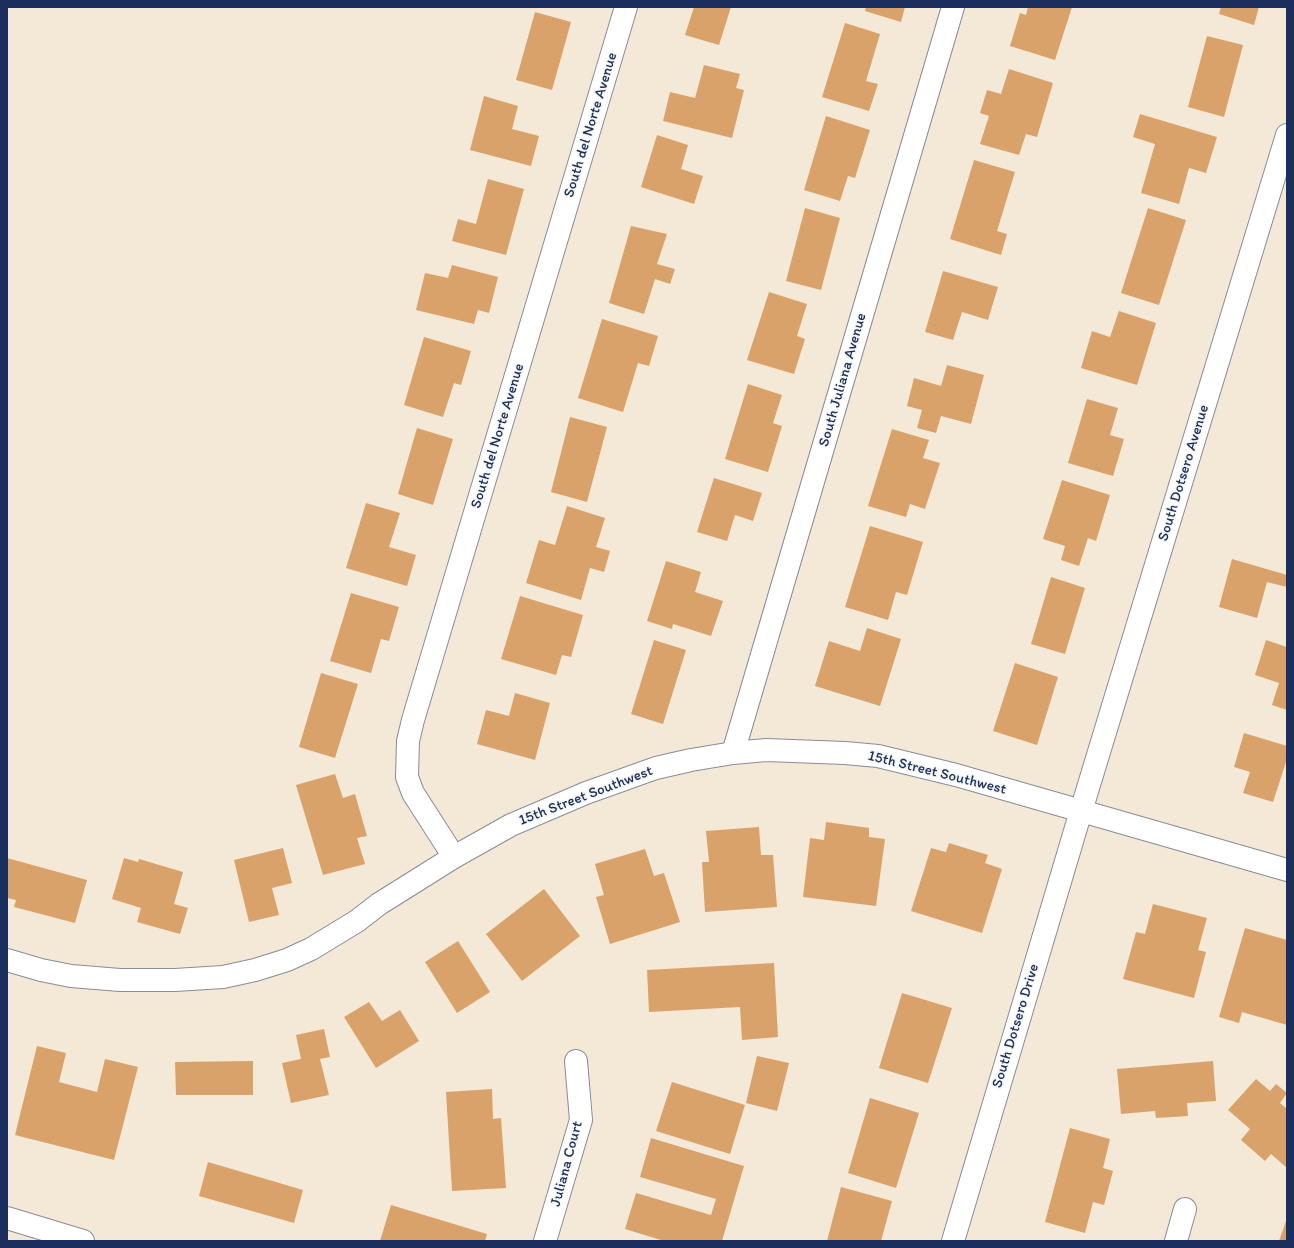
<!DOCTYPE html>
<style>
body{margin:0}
#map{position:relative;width:1294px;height:1248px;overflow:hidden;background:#f3e9d6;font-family:Itim,sans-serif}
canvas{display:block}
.frame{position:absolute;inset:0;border:8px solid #1b2f5e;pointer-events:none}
</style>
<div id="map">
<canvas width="1294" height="1248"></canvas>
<div class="frame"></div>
</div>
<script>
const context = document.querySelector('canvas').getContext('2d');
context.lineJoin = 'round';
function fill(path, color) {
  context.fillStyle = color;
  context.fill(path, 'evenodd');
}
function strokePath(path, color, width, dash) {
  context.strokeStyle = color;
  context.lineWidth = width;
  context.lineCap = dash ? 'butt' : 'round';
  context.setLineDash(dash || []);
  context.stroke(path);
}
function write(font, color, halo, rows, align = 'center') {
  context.font = font + ' Itim,sans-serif';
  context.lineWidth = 3;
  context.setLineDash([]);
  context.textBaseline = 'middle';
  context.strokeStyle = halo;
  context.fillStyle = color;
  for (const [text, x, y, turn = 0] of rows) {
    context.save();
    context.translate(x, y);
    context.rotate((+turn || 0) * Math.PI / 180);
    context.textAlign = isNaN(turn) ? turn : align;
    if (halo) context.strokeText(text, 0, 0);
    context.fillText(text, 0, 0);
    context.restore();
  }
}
const building = new Path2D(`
 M694,7H731L719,45L685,35Z
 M866,7H905L901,22L865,11Z
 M1028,7H1072L1055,60L1010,46L1020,13L1026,15Z
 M1221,7H1259L1254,25L1219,14Z
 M535,12L571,22L552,90L516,80Z
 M845,23L880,34L866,81L878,84L869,111L822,97Z
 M1207,36L1243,45L1224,117L1188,107Z
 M704,65L740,74L736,88L744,90L732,138L663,121L670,92L695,98Z
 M1009,69L1053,83L1037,137L1026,134L1019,155L980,144L989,116L980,113L987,90L1001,94Z
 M484,96L518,106L512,129L539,136L531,166L470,150Z
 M1140,114L1217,137L1206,173L1189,168L1179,204L1141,193L1155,144L1133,137Z
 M826,116L870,130L855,178L848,176L840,201L804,190Z
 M657,135L688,145L681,169L703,176L694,204L641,187Z
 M974,160L1015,172L997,231L1007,234L1001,255L950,239Z
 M488,179L524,189L506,255L452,241L458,219L476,224Z
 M805,208L840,218L821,290L786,281Z
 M1148,208L1186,220L1159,305L1121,293Z
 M631,226L667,234L657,264L675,269L670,284L655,279L644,314L609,303Z
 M452,265L498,277L489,313L478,310L474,324L416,310L425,273L448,278Z
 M943,271L998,287L988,320L962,312L953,340L925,332Z
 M769,292L807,304L797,336L805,339L794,374L747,360Z
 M1119,311L1156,323L1137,385L1081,368L1092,331L1110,337Z
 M602,319L658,336L649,366L638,363L623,412L578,398Z
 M424,337L471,351L461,385L454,383L443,417L404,405Z
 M947,365L984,375L971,424L941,416L936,433L917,428L922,410L907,406L914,378L941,386Z
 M748,384L782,395L773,423L782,426L768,472L725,459Z
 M1087,399L1118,408L1110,435L1124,439L1113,476L1068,463Z
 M570,417L607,427L587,502L551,492Z
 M417,428L453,439L433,505L398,494Z
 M892,429L929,440L923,458L940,463L925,509L910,504L906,517L868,506Z
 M714,478L762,493L753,521L735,515L727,541L697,532Z
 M1062,480L1110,495L1096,541L1088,538L1079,566L1061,560L1065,546L1043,539Z
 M366,503L400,513L389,547L416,555L407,586L346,568Z
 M567,506L605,518L596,547L610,551L604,572L590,568L581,600L526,583L539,540L555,545Z
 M870,526L923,542L907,595L896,592L888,620L845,607Z
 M1232,559L1287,575V587L1267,582L1257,618L1219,607Z
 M666,561L701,572L695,592L723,601L711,636L673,624L672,629L647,621Z
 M1051,577L1085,588L1065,654L1031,644Z
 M351,593L399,607L389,641L381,639L371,673L330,661Z
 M520,596L583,615L571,657L562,655L556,675L501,659Z
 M867,628L901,639L880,706L815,686L829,641L860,651Z
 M654,640L686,650L663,724L631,714Z
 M1266,640L1287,647V710L1272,705L1279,683L1255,675Z
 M1015,663L1058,677L1037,745L993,731Z
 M321,673L358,684L335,758L299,747Z
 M515,693L550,703L535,760L477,744L486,710L509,716Z
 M1244,733L1287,746V759L1273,802L1243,793L1250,772L1234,767Z
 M335,774L343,798L355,794L367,836L357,838L365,864L323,875L296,785Z
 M826,822L869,828V837L885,839L876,906L803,897L810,838L824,840Z
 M759,827L761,855H773L777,907L705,912L702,862H709L706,831Z
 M949,843L988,855L985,863L1002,869L982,933L911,911L931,848L946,852Z
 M283,848L292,883L272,888L279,915L249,922L234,860Z
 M645,849L654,876L664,873L680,922L610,944L596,897L604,895L595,864Z
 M7,858L87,880L75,923L14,907L16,900L7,898Z
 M124,858L138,862L139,859L183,872L174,904L188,908L180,934L137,922L141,908L112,899Z
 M544,889L580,936L522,981L486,934Z
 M1153,904L1207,918L1198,950L1206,952L1194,998L1123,979L1136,932L1145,934Z
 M1245,928L1287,940V1025L1242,1012L1239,1023L1219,1017Z
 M458,941L490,992L457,1013L425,962Z
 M774,963L778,1037L742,1040L740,1007L649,1012L647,970Z
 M902,993L952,1008L928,1083L879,1068Z
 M369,1002L382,1021L400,1010L419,1041L376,1068L344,1017Z
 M324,1029L330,1057L320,1059L329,1095L291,1103L282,1063L301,1059L296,1035Z
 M37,1046L66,1053L59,1082L97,1092L105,1059L138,1067L114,1160L15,1135Z
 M757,1056L789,1063L777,1111L746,1103Z
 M253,1061V1095H176L175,1062Z
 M1213,1061L1216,1101L1187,1103L1188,1116L1156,1118L1155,1111L1121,1114L1117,1069Z
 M1256,1079L1270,1091L1276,1084L1287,1093L1280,1103L1287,1109V1168L1271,1154L1265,1161L1241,1140L1250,1129L1228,1110Z
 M672,1082L745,1105L730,1154L656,1131Z
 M492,1089L493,1119L501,1118L506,1188L452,1191L446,1092Z
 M870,1098L919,1113L896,1188L848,1173Z
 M1070,1128L1110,1139L1103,1168L1113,1171L1104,1205L1093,1202L1085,1233L1045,1222Z
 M651,1138L744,1166L722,1241H664L625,1229L636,1193L711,1215L716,1199L640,1177Z
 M208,1162L303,1190L294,1223L199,1196Z
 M841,1187L892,1201L881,1241H827Z
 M391,1205L487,1234L485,1241H380Z
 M1286,1221H1287V1241H1279Z`);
const street = new Path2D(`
 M733,753L953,7
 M454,857L413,793L407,777L408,741L413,720L626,7
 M7,960L41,970L71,976L120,980H175L223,977L255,970L287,960L311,949L357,921L379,904L454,857L511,825L586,793L656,768L691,760L733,753L766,750L845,753L878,756L956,775L1287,870
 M545,1241L581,1120L576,1061
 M953,1241L1081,811L1287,135
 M1176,1241L1185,1209`);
const secondary = new Path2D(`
 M7,1218L83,1241`);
const streetNames = [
 ["South del Norte Avenue",591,125,-73],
 ["South Juliana Avenue",843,380,-74],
 ["South del Norte Avenue",498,436,-73],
 ["South Dotsero Avenue",1184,473,-73],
 ["15th Street Southwest",937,773,14],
 ["15th Street Southwest",586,796,-21],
 ["South Dotsero Drive",1016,1026,-73],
 ["Juliana Court",567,1164,-75]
];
fill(building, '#daa26b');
strokePath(street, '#878c9a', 24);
strokePath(secondary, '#878c9a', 24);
strokePath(street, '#fff', 22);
strokePath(secondary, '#fff', 22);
write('15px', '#1b2f5e', '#f6f6f2', streetNames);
</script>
